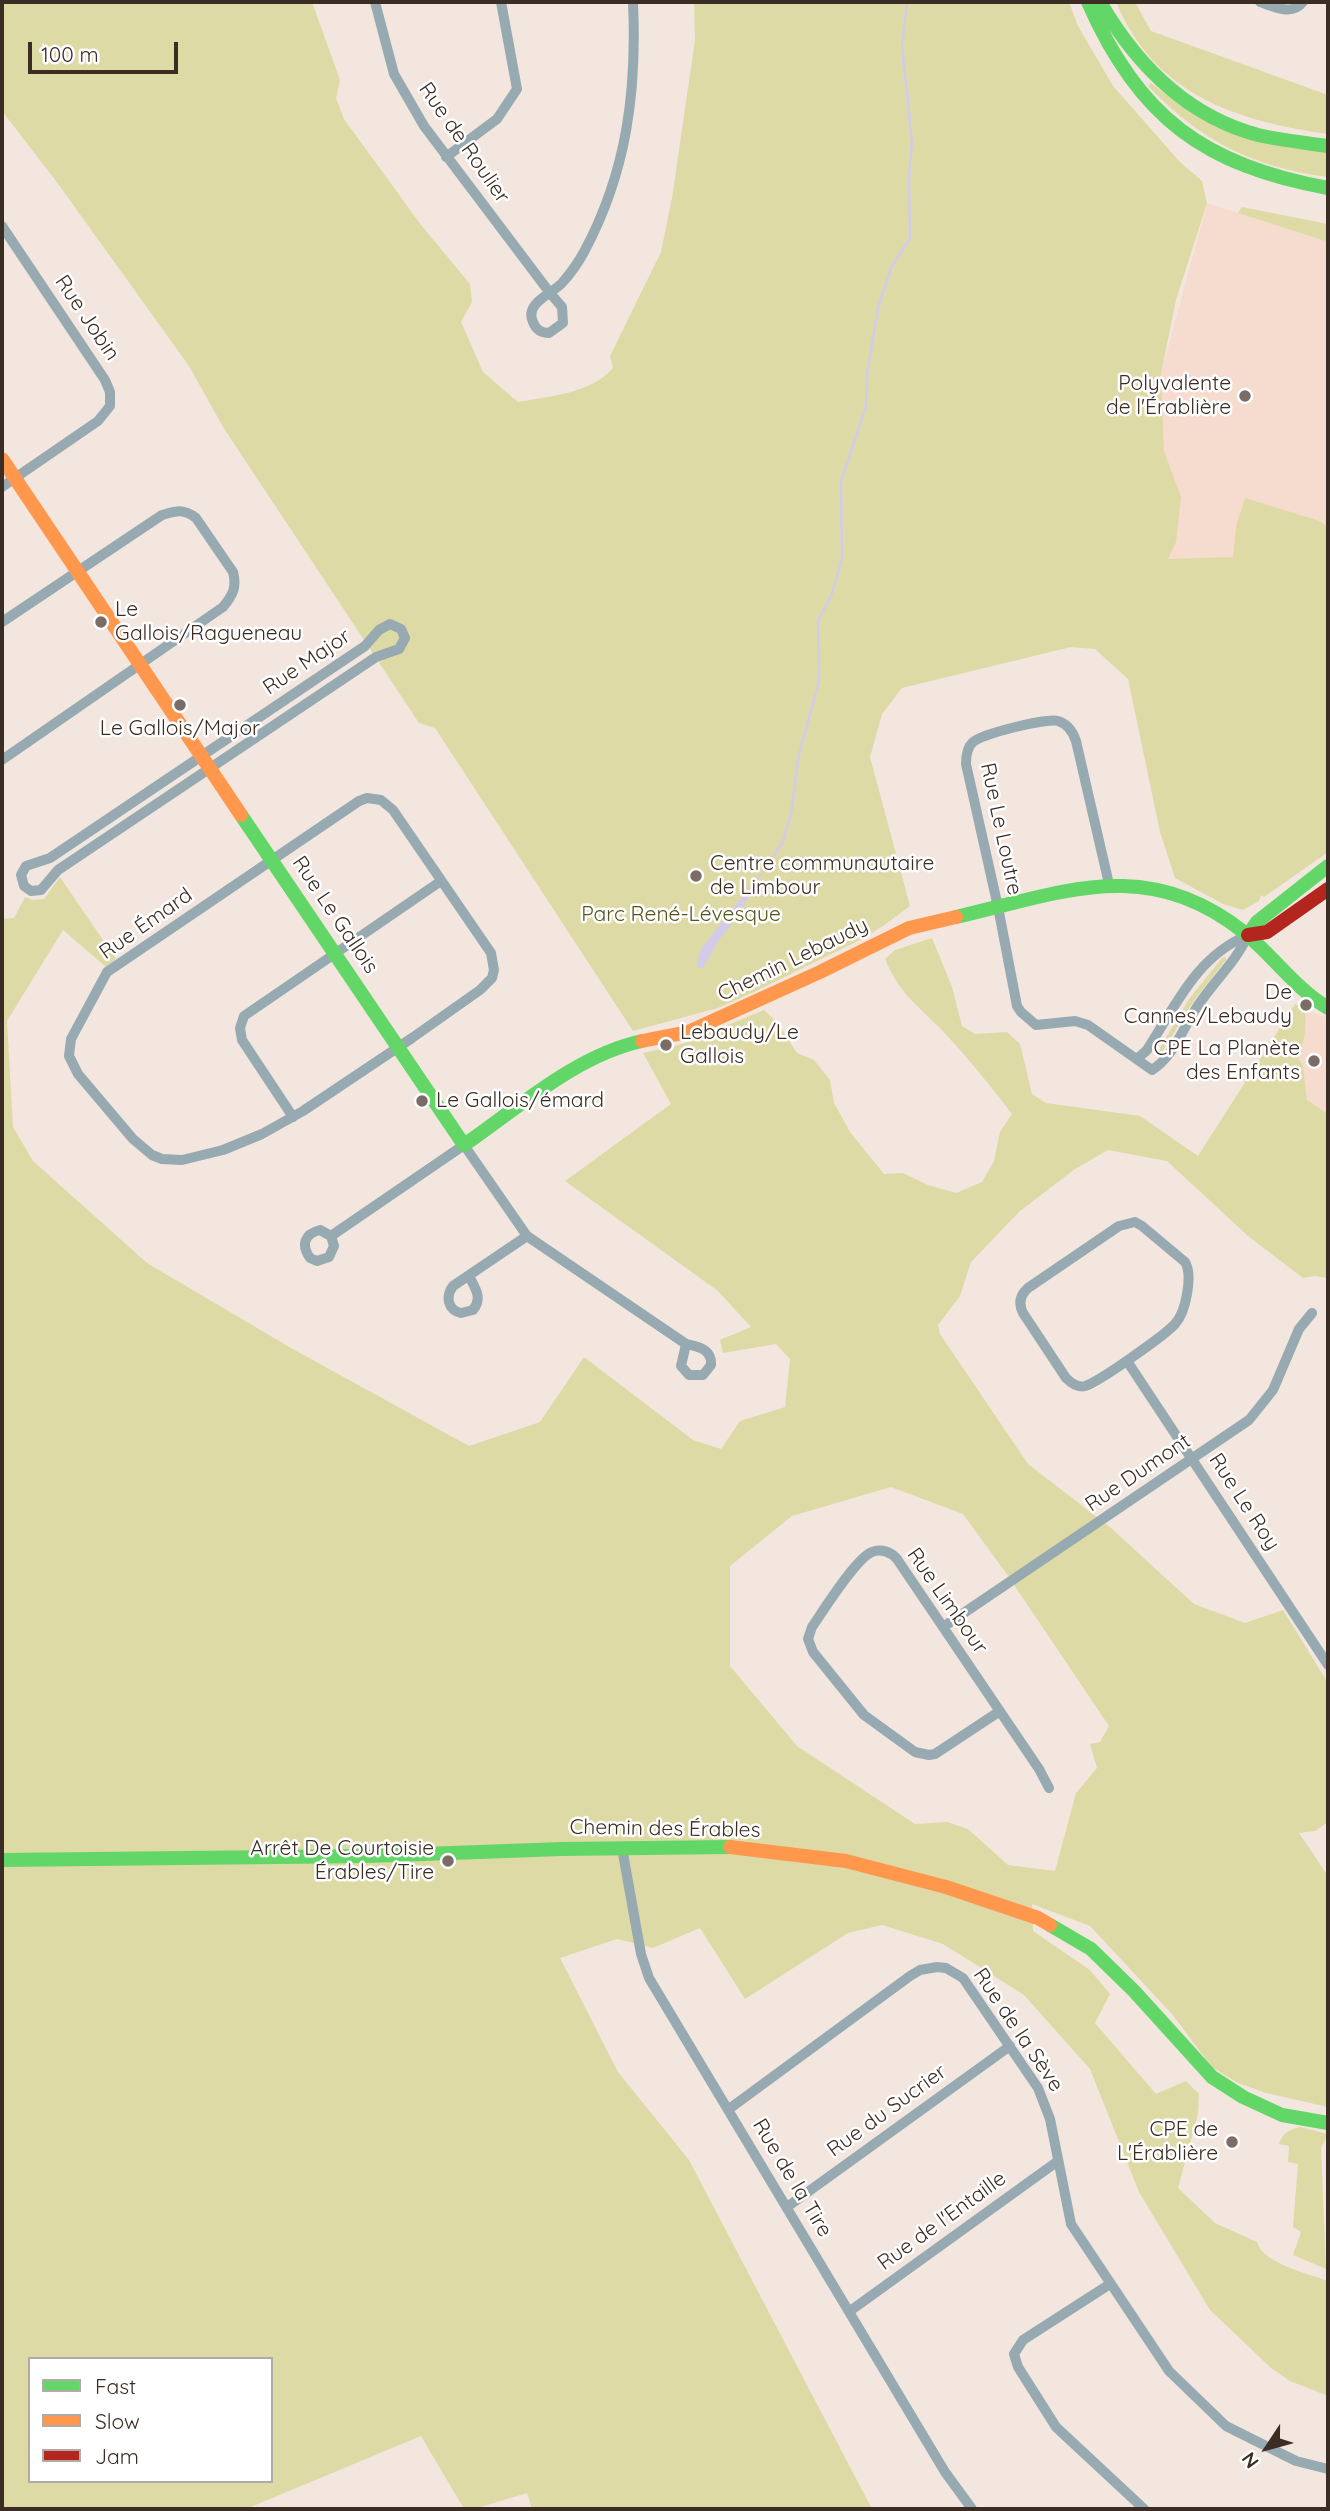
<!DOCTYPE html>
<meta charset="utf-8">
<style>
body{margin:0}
#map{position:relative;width:1330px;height:2511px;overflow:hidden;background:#f3e6df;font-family:Quicksand,sans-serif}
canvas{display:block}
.frame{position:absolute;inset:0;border:4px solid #3b2c24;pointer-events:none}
.legend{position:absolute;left:28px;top:2357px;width:245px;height:126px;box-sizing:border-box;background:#fff;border:2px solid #b1aba7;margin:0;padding:9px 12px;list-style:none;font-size:21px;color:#3b2c24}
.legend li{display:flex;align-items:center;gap:14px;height:35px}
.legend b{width:35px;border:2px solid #b1aba7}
.north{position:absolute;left:1232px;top:2413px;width:70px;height:70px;-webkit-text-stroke:5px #fff;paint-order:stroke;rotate:234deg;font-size:19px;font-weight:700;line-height:28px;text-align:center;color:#3b2c24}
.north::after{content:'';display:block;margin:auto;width:24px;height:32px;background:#3b2c24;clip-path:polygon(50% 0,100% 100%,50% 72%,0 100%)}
.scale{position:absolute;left:28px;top:42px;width:150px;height:32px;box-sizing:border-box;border:4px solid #3b2c24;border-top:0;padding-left:9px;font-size:21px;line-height:24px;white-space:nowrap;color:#3b2c24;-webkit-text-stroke:5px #fff;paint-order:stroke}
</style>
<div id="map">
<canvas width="1330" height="2511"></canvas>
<div class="frame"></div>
<ul class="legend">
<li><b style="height:9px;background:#63d668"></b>Fast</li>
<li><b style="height:9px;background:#ff974d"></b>Slow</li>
<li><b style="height:9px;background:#b3261e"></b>Jam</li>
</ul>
<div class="north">N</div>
<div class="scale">100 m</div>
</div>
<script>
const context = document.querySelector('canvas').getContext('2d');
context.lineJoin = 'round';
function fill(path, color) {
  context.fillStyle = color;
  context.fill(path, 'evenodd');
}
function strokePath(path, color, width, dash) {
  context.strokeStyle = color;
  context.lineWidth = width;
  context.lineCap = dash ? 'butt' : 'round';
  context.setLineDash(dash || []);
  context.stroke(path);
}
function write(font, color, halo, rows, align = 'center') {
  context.font = font + ' Quicksand,sans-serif';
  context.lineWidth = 5;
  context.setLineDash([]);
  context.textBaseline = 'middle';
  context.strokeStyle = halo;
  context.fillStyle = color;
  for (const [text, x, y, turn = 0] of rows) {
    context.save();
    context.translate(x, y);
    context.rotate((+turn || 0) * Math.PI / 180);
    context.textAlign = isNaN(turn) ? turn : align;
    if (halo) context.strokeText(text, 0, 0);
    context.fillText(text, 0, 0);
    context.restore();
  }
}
const built = new Path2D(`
 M1207,203L1328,242V527L1320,521L1245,499L1236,526L1233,557L1168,560L1161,374Z
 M1305,1009L1328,1018V1114L1307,1100L1303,1066L1298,1057L1303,1045L1306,1025Z`);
const green = new Path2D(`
 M2,2H312L340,80L336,98L344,119L421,225L470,284L472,302L461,322L483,372L518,402C550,396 590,394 613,368L610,356L661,252L672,198L695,40L694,2H1069L1078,26L1113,86L1180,162L1202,181L1207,203L1176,300L1161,374L1164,451L1181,497L1176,542L1168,559L1233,557L1236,526L1245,498L1320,521L1328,527V852L1264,897L1261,895L1259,901L1243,910L1223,904L1175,878L1160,832L1128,679L1095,649L1071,647L902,688L882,714L870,757L910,906L883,926L856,942L756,991L718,1008L633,1031L435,728L419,723L223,427L189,366L56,181L2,111Z
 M1116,2H1135L1151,31L1328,95V134C1236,121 1155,95 1116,2Z
 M1151,83L1181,106L1328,152V177C1252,167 1201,141 1148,86Z
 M1242,207L1328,224V242L1238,213Z
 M60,877L116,959L106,967L63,930L7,1021L13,1127L33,1161L147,1263L291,1348L469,1446L540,1422L584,1357L693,1440L721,1449L740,1421L785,1407L790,1359L776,1344L723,1353L720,1340L751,1327L718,1291L565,1181L671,1104L643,1053L682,1044L764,1010L777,1022L797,1053L814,1060L830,1080L834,1103L850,1132L884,1174L903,1173L928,1185L956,1193L982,1182L994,1161L1000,1132L1012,1114C990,1085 967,1057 942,1030C917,1005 899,993 885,959L895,950L932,938L952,987L962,1026L975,1034L1007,1032L1020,1044L1032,1094L1046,1103L1140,1116L1198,1156L1295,1004L1305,1009C1307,1026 1305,1041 1298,1057L1303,1066L1307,1100L1328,1114V1278L1315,1276L1303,1278L1248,1236L1167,1161L1108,1150L1075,1169L1020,1211L971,1262L960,1296L938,1325L940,1334L1028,1464L1111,1528L1194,1604L1245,1623L1283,1610L1328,1683V1822L1315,1831L1299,1833L1328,1876V2107L1266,2093L1236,2082L1212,2067L1172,2014L1090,1926L1032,1904L1033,1931L1090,1970L1110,1994L1095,2023L1156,2094L1186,2081L1199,2094L1198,2114L1178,2188L1215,2223L1257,2242C1262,2263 1309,2274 1328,2281V2396L1290,2381L1271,2368L1210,2310L1139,2192L1090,2069L1024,1995L943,1944L882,1925L848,1933L745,1999L700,1928L653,1948L617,1939L560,1958L618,2072L689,2160L872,2509H532L527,2493L474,2509H464L421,2436L246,2509H2V919L14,918L25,897L33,900L44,899ZM891,1487L963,1514L1006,1573L1109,1726L1100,1742L1090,1744L1097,1768L1076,1793L1055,1871L1008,1865L968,1829L947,1822L915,1824L797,1746L730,1666V1566L792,1516ZM30,2359H271V2481H30Z
 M1226,957V960L1195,999L1162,1052L1159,1053L1161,1046L1189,999L1222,958Z
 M1300,2127L1328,2134L1321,2148L1326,2269L1293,2255L1301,2232L1293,2227L1298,2164L1288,2162L1289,2146L1279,2144C1283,2132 1289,2130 1300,2127Z`);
const water = new Path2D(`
 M765,868L737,917L719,940L703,968H698L697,961L701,949Z`);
const stream = new Path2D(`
 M2,3L3,2
 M764,869L783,842L792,809L798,759L819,681L818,621L832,594L842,558L841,482L866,406L867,375L878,308L892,266L910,238L909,179L912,141L902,46L907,2`);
const street = new Path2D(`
 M375,2L394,74L424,126L550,293L562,307L563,323L549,333C541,333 536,330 533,322C524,303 552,294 562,283C571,273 578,263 584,252C627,172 637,91 633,2
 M1260,2C1275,7 1292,16 1303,2
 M446,157L497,119L517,89L501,2
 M2,226L105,380L110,392V406L98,421L2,487
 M2,622L162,515C176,511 183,508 196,518L233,572C237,587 233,595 223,607L2,760
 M390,624L401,629L405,638L399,649L376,657L58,870L41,890L31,891L24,886L21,875L26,866L50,858L365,646L379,630Z
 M367,798L381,800L393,810L491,953L494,970L492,978L480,990L412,1038L303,1111L262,1134L223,1150L182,1160L162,1159L152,1155L133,1139L78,1074L69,1056L71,1039L107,972L359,801Z
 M1109,884L1076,741C1073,732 1068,724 1058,721C1047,718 979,734 972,743C967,748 966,756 966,764L998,907L1017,1006L1021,1012L1036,1025L1075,1021L1088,1025L1152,1070C1175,1055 1182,1029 1197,1007C1213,982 1236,962 1248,935
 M1137,1059L1147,1050C1176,1005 1196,957 1248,935
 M293,1117L242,1040L240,1028L244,1016L441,881
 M1135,1222L1142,1226L1185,1262C1193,1275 1186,1312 1175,1324C1165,1335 1099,1382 1085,1386C1077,1388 1071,1383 1066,1378L1023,1313C1018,1303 1020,1295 1028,1288L1119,1226Z
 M331,1236L334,1246L329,1257L317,1261L310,1258C301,1245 304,1234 320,1230L331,1236L464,1145L527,1236L686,1344L681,1366L689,1375H703L711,1365C712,1349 699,1347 686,1344
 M469,1276C475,1288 483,1298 473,1310L461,1313C448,1310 445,1297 453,1286L527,1236
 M1127,1361L1328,1665
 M943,1627L1249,1420L1273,1390L1299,1329L1312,1313
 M1000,1711L935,1754L929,1755L915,1752L864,1715L813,1652L808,1639L812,1627C823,1611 856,1558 872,1552C881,1548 891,1552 897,1559L1039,1769L1049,1788
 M622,1848L641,1954L649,1978L945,2472L972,2509
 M729,2109L910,1976L920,1970L937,1967L946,1968L963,1978L1038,2088L1050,2119L1071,2224L1169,2371L1226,2426L1296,2461L1328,2469
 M787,2207L1010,2046
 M1110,2284L1023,2340L1014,2354L1018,2367L1056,2427L1144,2509
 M850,2311L1058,2161`);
const fast = new Path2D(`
 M1088,2C1138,117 1205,166 1328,188
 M1100,2C1136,64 1187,116 1258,135C1281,140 1305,143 1328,146
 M241,815L464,1145C519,1107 577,1055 642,1041
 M956,917C1064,892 1147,855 1245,933C1274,957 1296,989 1328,1008
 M1248,935L1257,922L1328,866
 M2,1860L368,1856L562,1849L730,1847
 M1050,1925L1091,1949L1134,1991L1212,2077L1243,2097L1282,2115L1328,2123`);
const slow = new Path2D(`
 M2,459L241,815
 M642,1041L688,1032L820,972L909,928L956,917
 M730,1847L846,1861L946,1887L1038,1918L1050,1925`);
const jam = new Path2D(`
 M1248,935L1267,932L1328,889`);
const markers = [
 [1245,396,7,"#7b6d65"],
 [101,622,7,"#7b6d65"],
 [180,705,7,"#7b6d65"],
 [696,876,7,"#7b6d65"],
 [1306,1005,7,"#7b6d65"],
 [666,1045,7,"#7b6d65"],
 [1314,1061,7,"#7b6d65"],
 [422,1101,7,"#7b6d65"],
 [448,1861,7,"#7b6d65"],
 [1232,2142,7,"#7b6d65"]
];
const streetNames = [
 ["Rue de Roulier",464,143,55],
 ["Rue Jobin",87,318,56],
 ["Rue Major",307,662,-34],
 ["Rue Le Loutre",1001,829,78],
 ["Rue Le Gallois",335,915,56],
 ["Rue Émard",146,924,-35],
 ["Chemin Lebaudy",793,960,-26],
 ["Rue Dumont",1138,1473,-34],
 ["Rue Le Roy",1244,1502,57],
 ["Rue Limbour",947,1601,55],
 ["Chemin des Érables",665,1829,1],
 ["Rue de la Sève",1018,2030,56],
 ["Rue du Sucrier",887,2111,-36],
 ["Rue de la Tire",792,2178,59],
 ["Rue de l'Entaille",942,2221,-36]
];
const poiNames = [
 ["Polyvalente",1231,384],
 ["de l'Érablière",1231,408],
 ["Le",115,610,"left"],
 ["Gallois/Ragueneau",115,634,"left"],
 ["Le Gallois/Major",180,729,"center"],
 ["Centre communautaire",710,864,"left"],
 ["de Limbour",710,888,"left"],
 ["De",1292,993],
 ["Cannes/Lebaudy",1292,1017],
 ["Lebaudy/Le",680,1033,"left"],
 ["Gallois",680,1057,"left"],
 ["CPE La Planète",1300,1049],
 ["des Enfants",1300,1073],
 ["Le Gallois/émard",436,1101,"left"],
 ["Arrêt De Courtoisie",434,1849],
 ["Érables/Tire",434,1873],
 ["CPE de",1218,2130],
 ["L'Érablière",1218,2154]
];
const parkNames = [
 ["Parc René-Lévesque",681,915]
];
fill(built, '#f6dcce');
fill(green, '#dedaa6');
fill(water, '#d4cbeb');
strokePath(stream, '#d4cbeb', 2.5);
strokePath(street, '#97aab2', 10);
strokePath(fast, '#63d668', 14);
strokePath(slow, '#ff974d', 14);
strokePath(jam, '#b3261e', 14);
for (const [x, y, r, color] of markers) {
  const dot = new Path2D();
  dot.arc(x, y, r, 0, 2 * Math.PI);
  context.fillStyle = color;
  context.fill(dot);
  strokePath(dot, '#fff', 2.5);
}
write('21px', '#3b2c24', '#fff', streetNames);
write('21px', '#3b2c24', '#fff', poiNames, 'right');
write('21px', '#55561c', '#fff', parkNames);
</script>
